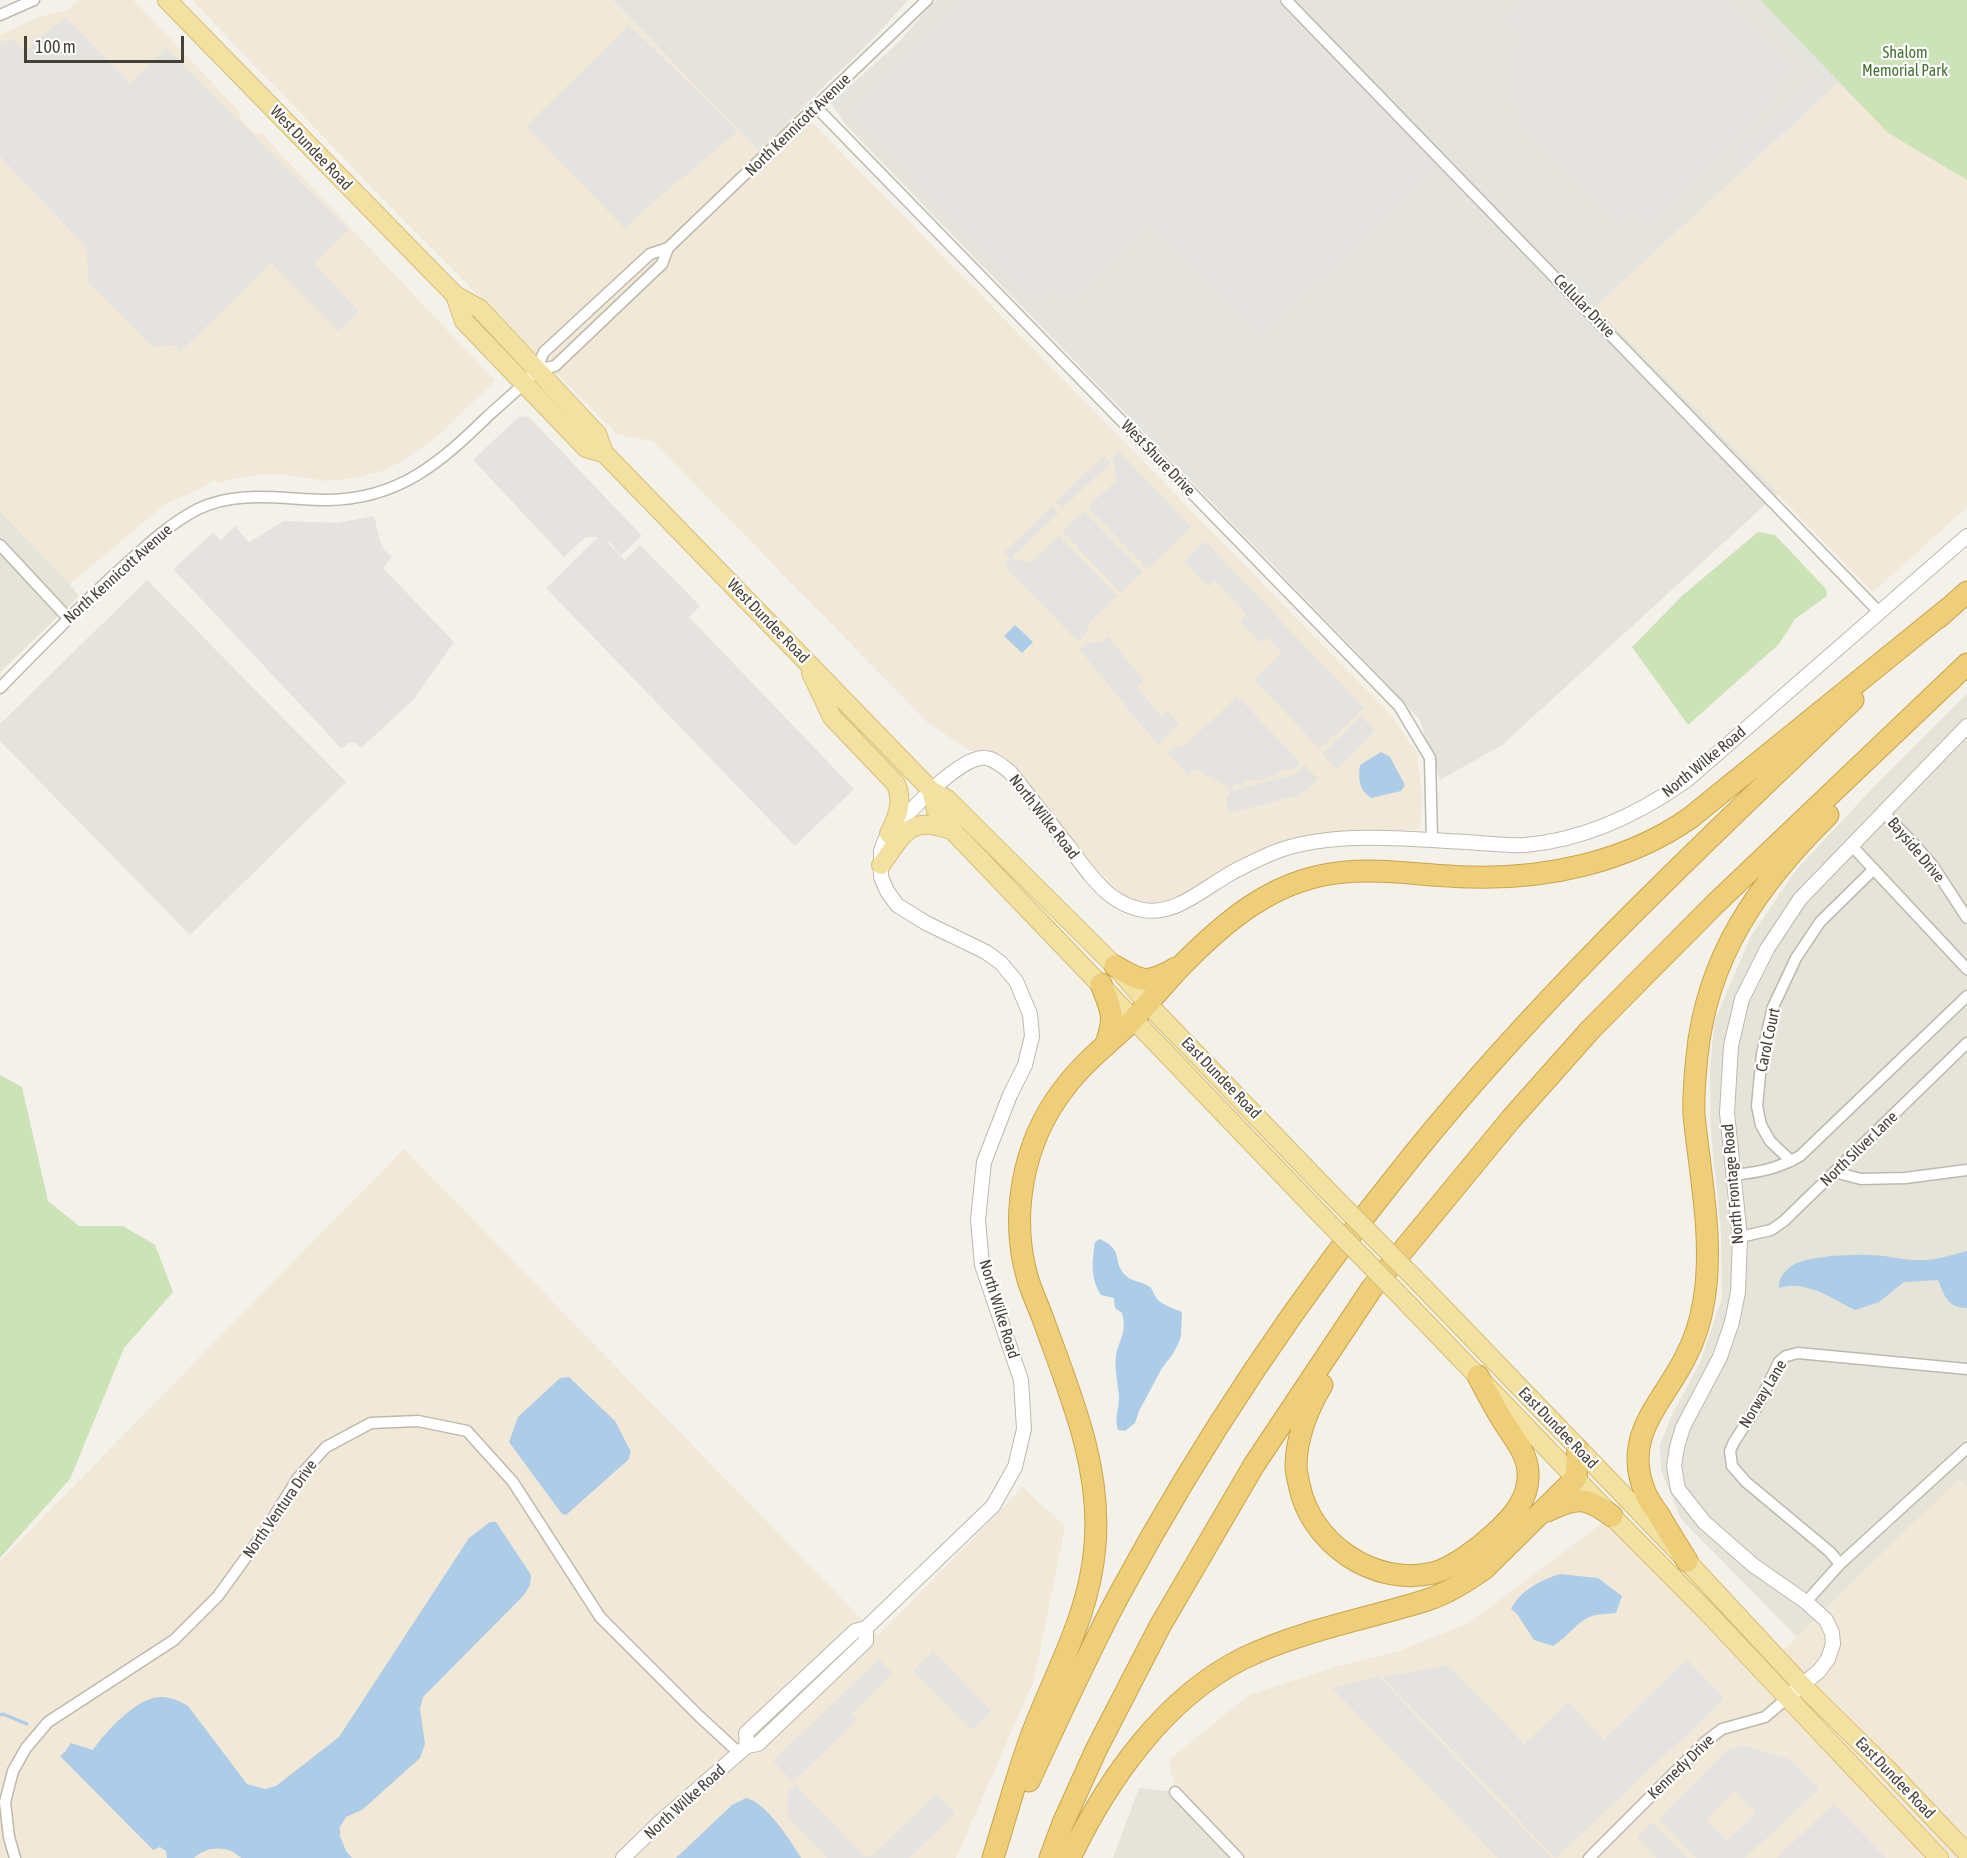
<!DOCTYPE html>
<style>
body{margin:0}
#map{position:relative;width:1967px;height:1858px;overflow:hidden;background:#f3f1e9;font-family:"Asap Condensed",sans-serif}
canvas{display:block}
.scale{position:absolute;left:24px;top:36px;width:160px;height:27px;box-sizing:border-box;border:3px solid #464138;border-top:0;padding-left:8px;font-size:18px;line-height:21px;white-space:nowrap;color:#464138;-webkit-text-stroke:4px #fff;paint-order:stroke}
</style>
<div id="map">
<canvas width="1967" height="1858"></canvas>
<div class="scale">100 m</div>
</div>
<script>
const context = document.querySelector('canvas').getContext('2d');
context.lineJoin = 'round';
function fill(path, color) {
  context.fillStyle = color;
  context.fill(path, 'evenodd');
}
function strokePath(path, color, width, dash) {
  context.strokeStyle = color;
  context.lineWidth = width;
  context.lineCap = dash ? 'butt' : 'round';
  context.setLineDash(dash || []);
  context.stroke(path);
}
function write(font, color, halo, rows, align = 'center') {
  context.font = font + ' "Asap Condensed",sans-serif';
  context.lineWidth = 4.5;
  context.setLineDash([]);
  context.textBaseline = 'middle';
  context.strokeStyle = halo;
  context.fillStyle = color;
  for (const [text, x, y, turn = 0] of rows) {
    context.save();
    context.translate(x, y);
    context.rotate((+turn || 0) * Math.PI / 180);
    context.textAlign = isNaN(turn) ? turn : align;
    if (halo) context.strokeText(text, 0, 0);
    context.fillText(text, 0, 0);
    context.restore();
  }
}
const residential = new Path2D(`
 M0,511L70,584L79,596L0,672Z
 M1967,694V1487L1959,1479L1797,1637L1681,1519L1661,1470L1660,1445L1671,1417L1701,1360L1722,1298L1721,1231L1711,1132L1710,1073L1714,1022L1751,936L1796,870L1871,790Z
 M1139,1788L1175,1792L1238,1858H1113Z`);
const commercial = new Path2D(`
 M79,0H133L238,110L241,119L255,134L261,133L495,381L434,439L402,461L382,471L355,478L327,481L288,475L267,474L247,476L217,483L215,479L198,490L165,504L70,584L0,511V35L39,17L68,10Z
 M192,0H611L758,150L799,109L1391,715L1417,753L1422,799L1420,829L1393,831L1324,832L1259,850L1179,898L1153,904L1126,898L1089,861L1004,756L969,750L927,722L653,441L618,435L401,218Z
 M1839,82L1888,133L1967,180V507L1873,592L1595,307Z
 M404,1149L878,1636L1023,1487L1065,1527L1034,1680L956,1858H0V1561Z
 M1959,1479L1967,1487V1858H1238L1175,1792L1169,1760L1249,1695L1334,1667L1399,1651L1469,1623L1612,1516L1636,1541L1691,1577L1769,1664Z`);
const industrial = new Path2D(`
 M612,0H908L869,43L758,150Z
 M936,0H1760L1839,82L1595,307L1778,493L1502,745L1440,780L1420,720L1354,649L844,123L831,103L898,43Z
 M147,580L346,782L190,935L0,741V724Z`);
const green = new Path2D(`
 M1760,0H1967V180L1888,133Z
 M1758,532L1775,535L1826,589L1827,596L1795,619L1779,644L1688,725L1632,647L1683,595Z
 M0,1075L22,1087L48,1201L79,1226H123L155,1245L173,1292L124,1348L70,1479L0,1558Z`);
const parking = new Path2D(`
 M975,0H1276L1434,163L1260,331L1149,217L1066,296L1051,281L1035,296L858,113Z
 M1528,0H1556L1524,31L1510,17Z
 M1563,0H1721L1786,69L1763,89L1771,98L1687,180L1678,170L1674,174L1683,183L1673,193L1664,184L1658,189L1666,199L1644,221L1632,208L1622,218L1520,114L1528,106L1527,104H1517L1515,51H1531L1533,49L1523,38Z
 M66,18L130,83L166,48L349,230L314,263L359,312L338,331L271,263L181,351L175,345L152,347L86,279L89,276L86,247L0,156V39L5,44L12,38L25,51L50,29Z
 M629,25L738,131L645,209L625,229L526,126Z
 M1816,84L1824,93L1745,166L1736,157Z
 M522,416L529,417L642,536L621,555L610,543L605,540L625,560L640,545L700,606L689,617L854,789L795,846L546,588L598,537H586L564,557L473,460L516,419Z
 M1119,451L1191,527L1147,569L1088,507L1117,480L1112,457Z
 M1104,456L1110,463L1062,509L1055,502Z
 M1053,506L1059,513L1011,558L1031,562L1059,535L1117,596L1090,622L1085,635L1078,642L1004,565L1010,558L1004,552Z
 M1084,511L1143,572L1121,593L1062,531Z
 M374,516L382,548L392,557L383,568L454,642L414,699L361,748L356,743L349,742L342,749L173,569L214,532L220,541L235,526L249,542L284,521L337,523Z
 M1205,541L1364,708L1320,749L1254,680L1282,652L1267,637L1261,643L1240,622L1246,614L1215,581L1208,587L1184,562Z
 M1108,637L1144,680L1137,687L1161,717L1168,712L1179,724L1158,745L1079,649L1087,643L1101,642Z
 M1237,696L1301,763L1295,769L1281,771L1274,777L1271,774L1264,780H1247L1240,786L1237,783L1230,789L1195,769L1188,775L1167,753L1173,748L1187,744Z
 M1361,716L1375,731L1337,769L1322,754Z
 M1305,765L1318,779L1300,795L1229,813L1226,800L1230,791L1295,774Z
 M933,1651L991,1711L971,1730L913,1671Z
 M879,1659L893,1673L851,1714L857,1720L793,1782L773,1761Z
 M1687,1659L1724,1699L1556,1858L1382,1677L1448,1665L1524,1744L1568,1702L1604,1740Z
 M1378,1676L1551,1858H1498L1332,1688Z
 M1742,1745L1789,1759L1819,1789L1745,1858H1696L1659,1819L1727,1750ZM1734,1791L1756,1813L1727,1841L1706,1819Z
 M795,1784L865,1857L873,1855L936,1794L955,1814L909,1858H827L787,1816L789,1791Z
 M1833,1804L1886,1858H1777Z
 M1653,1822L1688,1858H1657L1637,1838Z`);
const water = new Path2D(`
 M1015,625L1033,642L1022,653L1004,636Z
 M1381,752L1390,757L1405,785L1401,791L1371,798C1359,790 1358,779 1360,765Z
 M1100,1239C1125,1251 1111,1259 1125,1275C1130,1281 1143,1282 1150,1287C1153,1290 1154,1295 1157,1299C1163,1305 1174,1309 1182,1312L1181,1336L1179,1342L1173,1354L1162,1368L1139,1411L1135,1423L1125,1431L1118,1430C1114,1418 1119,1409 1119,1397C1118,1383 1114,1368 1116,1355C1120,1337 1127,1333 1122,1313L1115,1308L1114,1298L1101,1295C1090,1277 1092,1262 1095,1242Z
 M1967,1251V1308C1947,1308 1945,1296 1938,1280L1904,1282L1879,1302L1855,1310C1831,1298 1805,1279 1779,1288C1778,1277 1789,1265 1800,1262C1816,1256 1853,1254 1870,1255C1887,1255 1904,1261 1921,1260C1937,1260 1952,1255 1967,1251Z
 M569,1377L615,1421L631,1452L628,1460L566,1515L562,1514L509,1442L518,1417L560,1378Z
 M490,1522H496L531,1575L530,1585L524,1595L423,1697L420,1709L425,1744L420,1758L362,1810L346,1817L340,1827V1836L346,1851L352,1858H241C228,1845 207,1846 194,1858H167L166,1851L160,1847L153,1850L60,1756L65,1752L71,1743L93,1750C106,1731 137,1697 161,1697C171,1697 180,1701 188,1706L247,1784L265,1789L276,1786L339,1737L469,1538Z
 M1560,1574L1598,1578L1622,1596L1616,1613C1609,1614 1599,1614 1592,1616C1577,1621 1567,1638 1553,1646L1534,1640L1517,1614L1511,1609C1520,1591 1540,1580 1560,1574Z
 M746,1798C766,1802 791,1841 801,1858H676L732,1805Z`);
const stream = new Path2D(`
 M0,1715L3,1714L27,1724`);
const minor = new Path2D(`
 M1286,0L1880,613
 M0,15L34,0
 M816,107L1399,706L1430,758L1432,840
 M536,370L555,366L662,264L668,248
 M0,545L68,618
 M0,688C38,649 76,610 116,573C142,550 167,525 198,509C239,489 285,500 328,500C399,499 440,463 488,416C499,406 531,379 537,369C540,363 541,357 544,352L650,254L668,248L927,0
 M1884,813L1914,844L1933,866L1967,918
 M1851,845L1967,969
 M1791,1161L1770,1141L1761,1125L1757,1106L1762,1054L1773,1007L1796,958L1820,922L1874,869
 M1834,1172L1861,1179L1905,1178L1967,1170
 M1734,1175C1760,1172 1777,1169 1800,1156L1967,996
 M1740,1237L1771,1230L1784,1221L1967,1043
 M1840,1564L1830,1552L1746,1482L1732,1466L1730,1451L1734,1442L1758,1405L1779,1362L1786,1356L1798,1353L1967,1369
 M1806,1602L1840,1564L1967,1448
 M1175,1792L1238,1858
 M15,1858L9,1837L5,1802L13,1771L26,1748L48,1722L174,1640L218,1596L265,1531L298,1478L326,1447L371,1423L418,1421L467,1431L513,1482L600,1617L699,1716L739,1753
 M1589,1858L1705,1742L1722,1729L1765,1717L1786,1699`);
const tertiary = new Path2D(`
 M1795,1691L1819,1671L1828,1659L1833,1644L1832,1633L1826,1620L1806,1602L1753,1565L1704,1522L1678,1489L1674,1466L1677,1447L1683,1427L1720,1357L1732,1322L1738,1292L1740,1237L1727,1113L1731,1046L1742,999L1767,949L1800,899L1967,726
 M747,1746L746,1733L855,1631L866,1628L993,1506L1015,1467L1024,1429L1021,1380L982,1265L978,1220L984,1162L1010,1095L1025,1065L1032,1036L1030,1014L1016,981L1001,963L986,952L926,923L897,905L887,891L881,877V851L885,840C901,820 960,754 986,758C995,759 1003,767 1010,772C1030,797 1049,822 1069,847C1081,863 1094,882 1110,895C1119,902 1132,908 1143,910C1176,916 1205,887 1233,872C1251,863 1270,852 1290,847C1344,832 1411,839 1466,842C1485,843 1506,846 1525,845C1584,840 1639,814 1687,780L1967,536
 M623,1858L661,1821L747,1746L758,1744L866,1641V1628`);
const primary = new Path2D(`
 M167,0L455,295L480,309L597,434L604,453L931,790L947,799L1115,966L1148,1004L1329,1192
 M455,295L464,321L586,448L604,453
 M811,673L832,717L896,784C904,803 897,817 889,834
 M931,790L936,810L953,831L1320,1214
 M881,865C904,833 910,814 953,831
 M1424,1288L1687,1561L1802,1685L1887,1769L1967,1853
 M1408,1304L1612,1516L1705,1610L1939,1858`);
const motorway = new Path2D(`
 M1938,618L1967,592
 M1115,966C1142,982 1147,985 1176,968
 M1101,984C1112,1012 1116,1017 1105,1046
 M1322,1385C1308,1408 1296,1438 1296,1466C1296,1472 1298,1479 1299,1484C1310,1543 1374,1587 1433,1573C1453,1568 1479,1548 1494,1534C1512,1518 1530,1498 1528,1472C1527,1451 1510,1434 1500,1416C1492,1403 1485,1389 1478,1376
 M1547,1511C1577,1497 1585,1496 1612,1516
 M1687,1561C1678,1546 1668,1531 1659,1515C1654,1508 1648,1500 1645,1492C1621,1435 1664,1402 1686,1356C1695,1339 1701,1319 1704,1300C1714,1241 1700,1175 1694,1115C1693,1095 1695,1076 1697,1056C1707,956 1758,884 1828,815
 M1029,1781C1058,1719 1087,1655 1119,1595C1203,1439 1302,1292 1413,1155C1546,990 1701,846 1853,700
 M993,1858C1006,1817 1017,1774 1032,1734C1056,1671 1090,1614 1095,1545C1102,1465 1068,1389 1042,1316C1037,1304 1032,1292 1028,1280C1009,1216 1023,1142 1063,1090C1081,1065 1106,1045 1128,1025C1148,1005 1165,982 1185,962C1208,939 1234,915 1262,899C1334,856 1393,875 1471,877C1547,879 1627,862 1690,818L1949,608
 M1050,1858L1063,1823L1096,1750L1160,1626L1254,1465L1372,1288L1511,1119L1591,1029L1715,904L1967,664
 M1070,1858C1107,1780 1165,1697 1244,1658C1302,1630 1367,1619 1427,1600C1448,1593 1465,1582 1484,1569L1576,1478L1578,1450`);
const primaryBridge = new Path2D(`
 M1329,1192L1424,1288
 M1320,1214L1408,1304`);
const parkNames = [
 ["Shalom",1905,53],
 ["Memorial Park",1905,71]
];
const streetNames = [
 ["North Kennicott Avenue",798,125,-44],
 ["West Dundee Road",311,148,46],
 ["Cellular Drive",1584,306,46],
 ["West Shure Drive",1158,458,46],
 ["North Kennicott Avenue",118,574,-42],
 ["West Dundee Road",768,621,46],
 ["North Wilke Road",1704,762,-39],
 ["North Wilke Road",1044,817,52],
 ["Bayside Drive",1916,850,50],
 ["Carol Court",1768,1040,-78],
 ["East Dundee Road",1221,1078,46],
 ["North Silver Lane",1859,1149,-44],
 ["North Frontage Road",1733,1184,-95],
 ["North Wilke Road",999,1309,73],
 ["Norway Lane",1763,1394,-59],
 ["East Dundee Road",1558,1428,46],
 ["North Ventura Drive",280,1509,-55],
 ["Kennedy Drive",1681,1767,-44],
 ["East Dundee Road",1895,1778,46],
 ["North Wilke Road",685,1802,-42]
];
fill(residential, '#e6e3d8');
fill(commercial, '#f2e8d7');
fill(industrial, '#e5e3de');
fill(green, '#cce2b7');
fill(parking, '#e5e3e0');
fill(water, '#adcce8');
strokePath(stream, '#adcce8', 3);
strokePath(minor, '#bdb9ad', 13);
strokePath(tertiary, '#bdb9ad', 16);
strokePath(primary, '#d7bf74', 20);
strokePath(motorway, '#cca54a', 23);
strokePath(minor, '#fff', 10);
strokePath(tertiary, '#fff', 14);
strokePath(primary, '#f3e1a2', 18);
strokePath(motorway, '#eece79', 21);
strokePath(primaryBridge, '#d7bf74', 20, []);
strokePath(primaryBridge, '#f3e1a2', 18);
write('16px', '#467132', '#fff', parkNames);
write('16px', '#464138', '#fff', streetNames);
</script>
